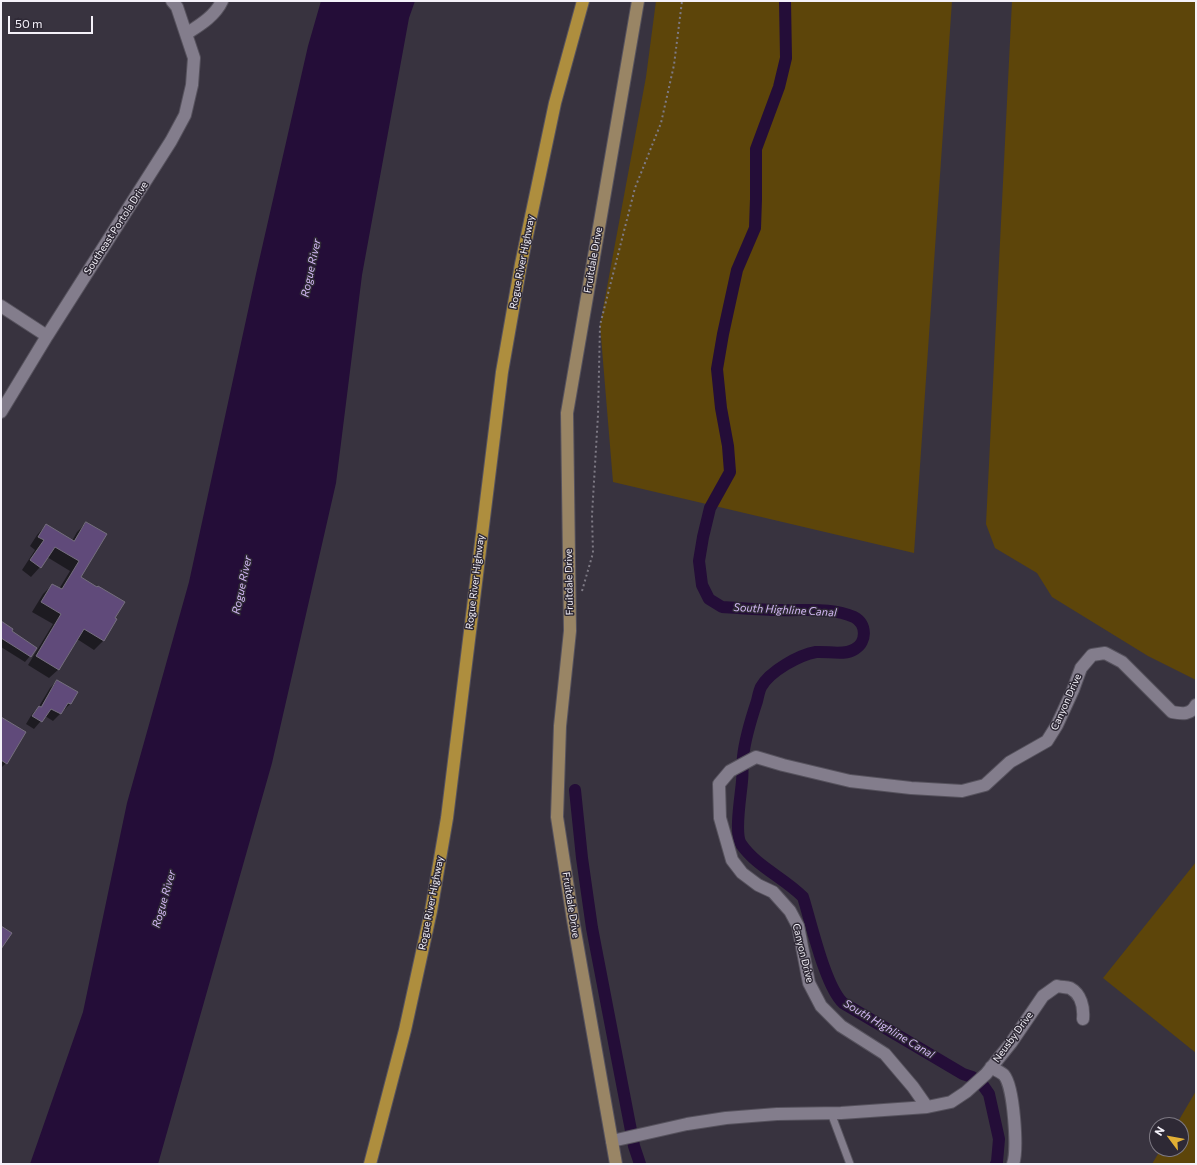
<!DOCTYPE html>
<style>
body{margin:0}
#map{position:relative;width:1197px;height:1165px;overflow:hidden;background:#38333f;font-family:Commissioner,sans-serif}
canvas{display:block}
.frame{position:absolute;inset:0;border:2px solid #f4f1f9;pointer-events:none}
.north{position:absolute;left:1149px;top:1117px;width:40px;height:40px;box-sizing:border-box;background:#2e2935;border:1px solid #7d7983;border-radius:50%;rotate:302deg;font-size:11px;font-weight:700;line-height:16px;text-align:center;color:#f4f1f9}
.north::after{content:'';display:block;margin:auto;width:14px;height:18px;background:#e2af34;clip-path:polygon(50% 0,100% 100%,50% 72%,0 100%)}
.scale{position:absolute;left:8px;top:16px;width:85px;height:18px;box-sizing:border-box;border:2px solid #f4f1f9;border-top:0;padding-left:5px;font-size:12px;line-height:14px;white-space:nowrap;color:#f4f1f9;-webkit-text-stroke:3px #2e2935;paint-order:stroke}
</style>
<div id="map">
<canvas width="1197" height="1165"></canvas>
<div class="frame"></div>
<div class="north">N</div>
<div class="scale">50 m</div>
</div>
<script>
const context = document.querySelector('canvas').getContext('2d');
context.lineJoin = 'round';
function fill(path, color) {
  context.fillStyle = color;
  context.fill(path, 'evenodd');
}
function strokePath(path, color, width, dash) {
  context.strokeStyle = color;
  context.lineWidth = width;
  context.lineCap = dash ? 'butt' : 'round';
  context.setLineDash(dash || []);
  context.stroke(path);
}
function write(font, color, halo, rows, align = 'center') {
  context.font = font + ' Commissioner,sans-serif';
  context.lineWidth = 3;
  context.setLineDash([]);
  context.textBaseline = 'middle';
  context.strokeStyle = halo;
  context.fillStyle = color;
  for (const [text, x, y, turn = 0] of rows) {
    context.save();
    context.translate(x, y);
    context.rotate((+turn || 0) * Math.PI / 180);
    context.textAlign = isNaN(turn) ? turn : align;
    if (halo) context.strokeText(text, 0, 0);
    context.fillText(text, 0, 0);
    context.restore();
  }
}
const green = new Path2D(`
 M656,1H952L914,553L613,482L600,325L646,77Z
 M1012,1H1196V680L1148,656L1052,597L1037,573L995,548L986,524Z
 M1196,862V1053L1103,978Z
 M1196,1091V1164H1152L1161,1149H1181V1125H1176Z`);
const water = new Path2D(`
 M321,1H415L409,18L362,275L336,483L272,763L158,1164H30L83,1012L127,803L189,582L256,274L308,46Z`);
const shadow = new Path2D(`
 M86,523L79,578L114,618L103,641L94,650L77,639L59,669L49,678L28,665L53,624L32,612L43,594L52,585L59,589L70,571L47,557L40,567L31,577L22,570L35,550L30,546L37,535L46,525L72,541L77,532Z
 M1,623L10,632L30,656L25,662L1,647Z
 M57,681L76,693L70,704L53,721L45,716L34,729L26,724L32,714L38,708L50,688Z
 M1,719L6,763L1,768Z`);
const canal = new Path2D(`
 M785,1L786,58L779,87L756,149V199L755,228L737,270L723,334L717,369L721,408L728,446L730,472L710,508L703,537L699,561L702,585L709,599L722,607C741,608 761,610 780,610C804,611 832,607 854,617C867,624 867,642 855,649C845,656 828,651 816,652C799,655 770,671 761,687C759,691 758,697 757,701C751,719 745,738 743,757C742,765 743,773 742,781C741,795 734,833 741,844C757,867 783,877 803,897C811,922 825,986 843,1003L963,1074L972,1077L982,1084L989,1094L999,1139L997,1162L996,1164
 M575,790L582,858L592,928L634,1146L640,1164`);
const building = new Path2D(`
 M86,522L107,534L81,577L97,587L98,586L125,602L115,618L117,619L104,641L84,629L59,670L36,656L61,614L41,602L52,584L62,589L79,561L55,547L41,568L30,560L44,540L38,537L46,524L74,541Z
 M1,621L13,629L12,631L37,648L31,657L1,638Z
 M57,680L78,692L71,704L68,703L61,714L51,709L42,722L32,716L39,706L41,707Z
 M1,717L26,732L7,764L1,760Z
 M1,926L12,933L1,949Z`);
const path = new Path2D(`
 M582,591L593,553L592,515L598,415L600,325L635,188L661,123L674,65L682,1`);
const lane = new Path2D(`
 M831,1113L850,1164`);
const street = new Path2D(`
 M186,34C200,25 215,16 222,1
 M1,306L47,336
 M1,412L47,336L171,141L185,115L192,85L194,58L177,7L172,1
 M991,1067C995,1070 1001,1072 1004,1075C1014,1087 1018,1150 1013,1164
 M927,1107L951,1102L966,1092L986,1074L1011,1043L1043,996L1057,986C1061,987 1066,987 1070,988C1081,994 1084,1007 1083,1019
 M612,1141L687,1124L726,1118L777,1114L841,1113L927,1107L913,1087L885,1054L841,1026L821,1006L809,983L798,926L790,911L773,892L758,885L742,873L732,860L720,818L719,784L730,771L756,757L783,765L850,781L911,788L962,791L985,785L1010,762L1047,741L1057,725L1073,690L1081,668L1092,655L1105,653L1122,662L1172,712C1182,714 1191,715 1196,705`);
const secondary = new Path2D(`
 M616,1164L573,920L557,817L560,726L570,631L567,413L638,1`);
const primary = new Path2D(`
 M370,1164L405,1030L431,911L447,818L502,372L521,264L555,103L583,1`);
const streetNames = [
 ["Southeast Portola Drive",116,228,-57],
 ["Fruitdale Drive",593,260,-80],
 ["Rogue River Highway",522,262,-79],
 ["Rogue River Highway",475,582,-83],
 ["Fruitdale Drive",569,582,-91],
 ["Canyon Drive",1066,702,-66],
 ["Rogue River Highway",431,903,-79],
 ["Fruitdale Drive",571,905,81],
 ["Canyon Drive",803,953,76],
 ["Neusby Drive",1013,1037,-54]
];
const waterNames = [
 ["Rogue River",311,268,-78],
 ["Rogue River",242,585,-78],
 ["South Highline Canal",785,610,3],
 ["Rogue River",164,899,-74],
 ["South Highline Canal",889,1029,31]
];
fill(green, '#5d450a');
fill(water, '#240d38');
fill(shadow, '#0007');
strokePath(canal, '#240d38', 12);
fill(building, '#604a7a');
strokePath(building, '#756f7e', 1);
strokePath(lane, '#56525d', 9);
strokePath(street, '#56525d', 14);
strokePath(secondary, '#56525d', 14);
strokePath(primary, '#56525d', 14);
strokePath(path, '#7e7a85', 2, [2, 3]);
strokePath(lane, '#837d8c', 7);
strokePath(street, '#837d8c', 12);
strokePath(secondary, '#998565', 12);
strokePath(primary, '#ae8e3e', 12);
write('10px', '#f4f1f9', '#2e2935', streetNames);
write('italic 11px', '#d3b8f5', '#2e2935', waterNames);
</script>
